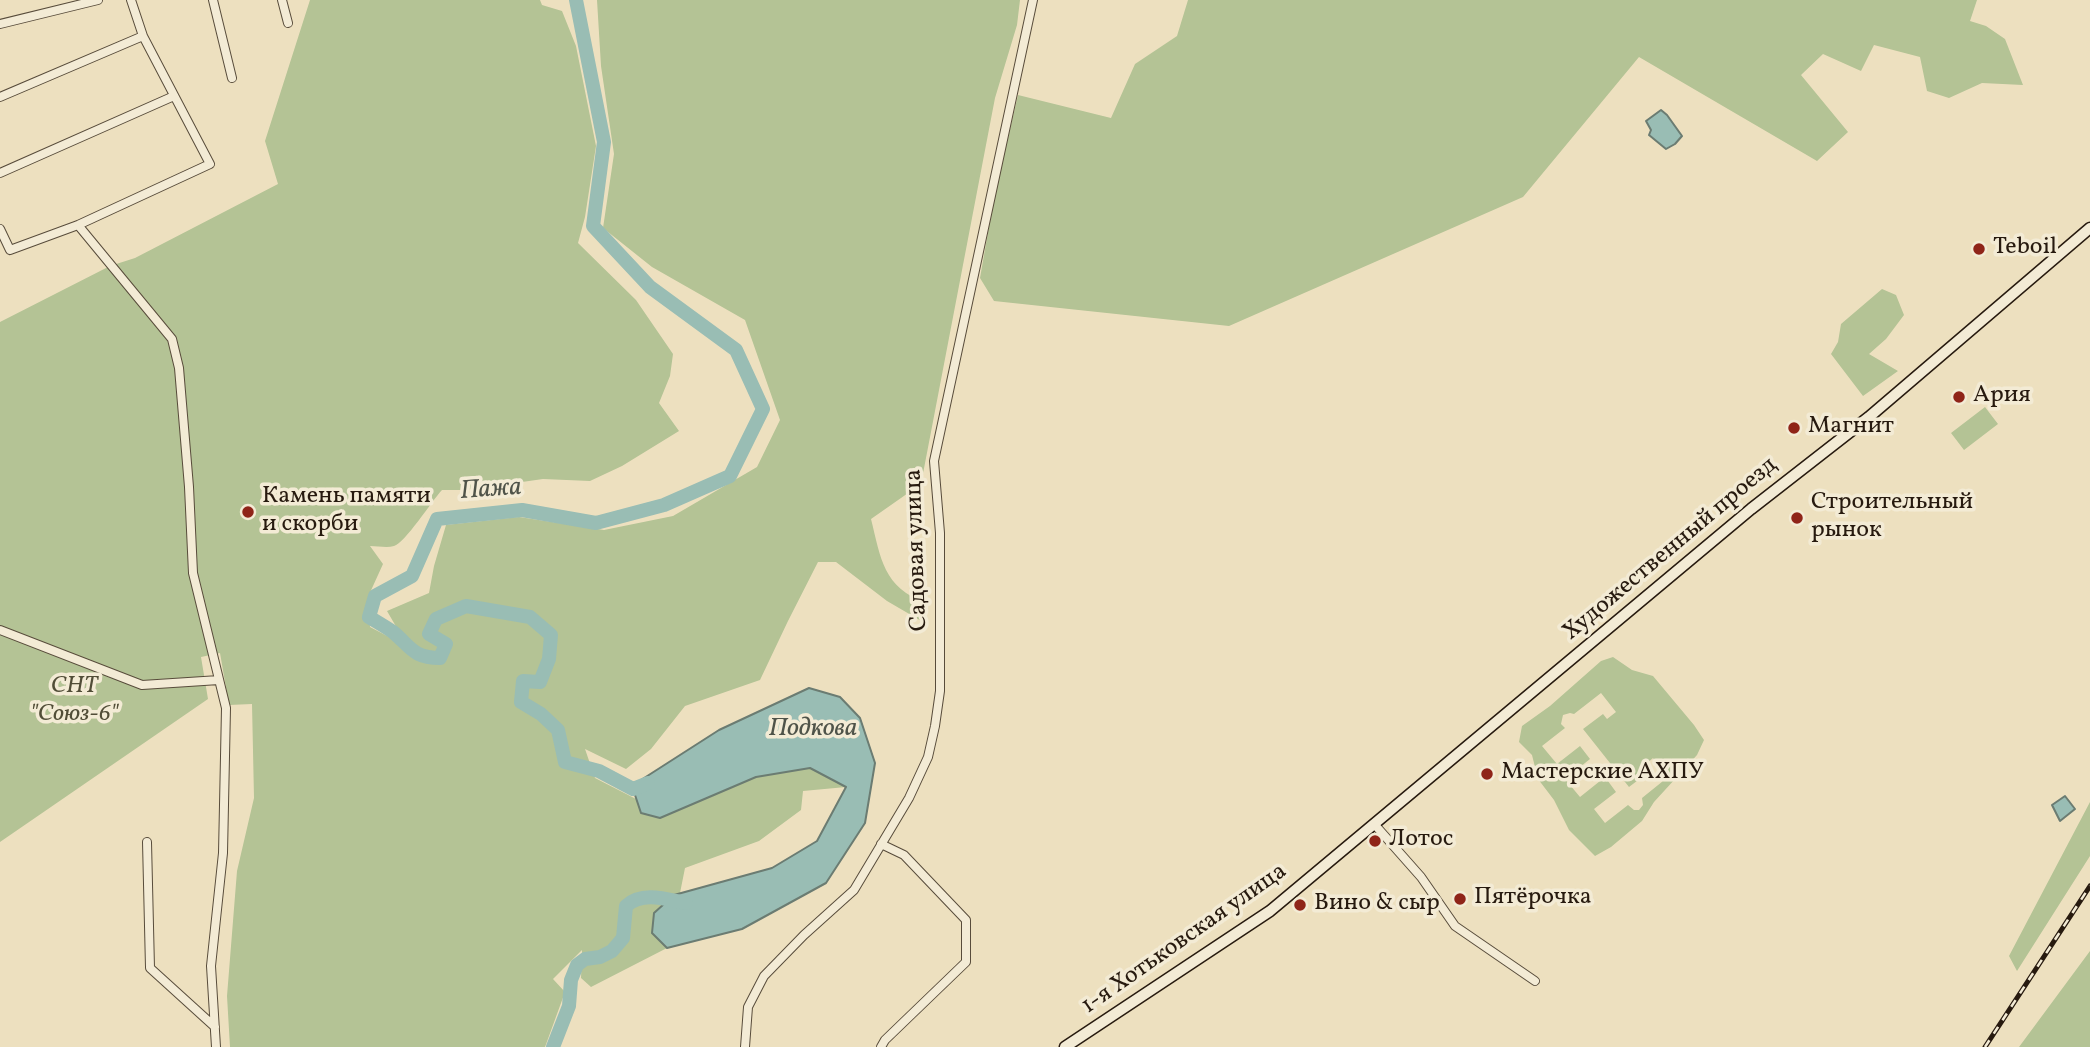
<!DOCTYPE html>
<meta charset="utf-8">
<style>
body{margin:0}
canvas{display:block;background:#ede0bf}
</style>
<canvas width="2090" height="1047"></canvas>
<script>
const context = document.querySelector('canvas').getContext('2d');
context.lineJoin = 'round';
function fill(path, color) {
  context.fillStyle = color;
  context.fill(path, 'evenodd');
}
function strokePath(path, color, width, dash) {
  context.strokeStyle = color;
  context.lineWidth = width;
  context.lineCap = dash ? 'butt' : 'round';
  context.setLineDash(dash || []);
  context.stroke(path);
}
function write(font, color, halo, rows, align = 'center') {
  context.font = font + ' Vollkorn,serif';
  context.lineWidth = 7;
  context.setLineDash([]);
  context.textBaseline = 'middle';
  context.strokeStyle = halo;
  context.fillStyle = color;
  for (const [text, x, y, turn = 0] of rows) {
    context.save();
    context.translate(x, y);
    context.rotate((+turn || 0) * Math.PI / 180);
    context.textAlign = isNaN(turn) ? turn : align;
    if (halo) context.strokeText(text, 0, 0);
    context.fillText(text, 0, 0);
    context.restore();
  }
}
const green = new Path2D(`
 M310,0H540L542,5L562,11L576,46L596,146L585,217L578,243L636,300L673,354L670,376L659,403L679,431L622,466L590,481L543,479L466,490H442C431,502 405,543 394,546C387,548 378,546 370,546L383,564L368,597L370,627L408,647L387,611L429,593L434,566L446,525L519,517L604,530L673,516L757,467L780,420L745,320L652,267L603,228L614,154L601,66L597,0H1020L1017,25L995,98L921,484L871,519C881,559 883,587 926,603L923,622L887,601L836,562H818L788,621L760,680L685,706L651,749L626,769L585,749L595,778L636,799L642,813L659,818L756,777L810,768L846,787L803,791L801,810L759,841L685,868L680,893L673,895L654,913L652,933L667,948L591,987L581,978L582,950L553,979L565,992L545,1047H230L227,996L237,871L254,798L252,704L229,705L220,653L201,657L208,699L0,842V322L110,266L135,258L278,184L265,141Z
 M1188,0H1977L1970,21L1986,26L2005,39L2023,85L1982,83L1949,98L1927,91L1920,57L1874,45L1861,71L1823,54L1801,75L1848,132L1817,161L1639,57L1523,197L1229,326L994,301L980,278L994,198L1018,95L1111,118L1135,64L1177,36Z
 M1882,289L1896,295L1904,315L1886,339L1869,354L1898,371L1863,396L1831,354L1838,342L1841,324Z
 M1985,407L1998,424L1964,450L1951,433Z
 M1613,657L1632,670L1653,676L1694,725L1704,740L1697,755L1654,802L1642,821L1611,847L1595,856L1569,830L1554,800L1538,779L1532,755L1519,742L1522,726L1550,706L1601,661ZM1601,693L1616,712L1607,719L1603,714L1583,729L1629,787L1650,771L1645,765L1653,758L1668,777L1642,798L1643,805L1639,810H1634L1628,805L1605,823L1594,809L1616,792L1605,777L1580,797L1565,779L1590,759L1580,746L1557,764L1542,746L1565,728L1561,724L1563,715L1570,713L1574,714Z
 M2090,802V856L2017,971L2009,956Z
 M2090,951V1047H2019Z`);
const water = new Path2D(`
 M1661,110L1667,115L1682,136L1675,144L1666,149L1649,135L1651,130L1646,121Z
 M809,688L840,697L860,718L875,763L865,823L826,883L742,929L667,948L652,933L654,913L674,895L772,868L817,841L846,787L810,768L756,777L660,818L641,813L633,789L641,780L719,730Z
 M2065,796L2075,809L2060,821L2052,805Z`);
const river = new Path2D(`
 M576,0L604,142L593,226L650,287L736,350L763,409L730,476L664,505L596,523L522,510L437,519L412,576L375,596L369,617C377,622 386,627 393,632C411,647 413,658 440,658L446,644L429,634L436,619L466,606L530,617L551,635L549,659L540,682L523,681L521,702L541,714L558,730L565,762L599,771L633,789L648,783
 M553,1047L569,1006L571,980L577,965L585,959L600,957L612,951L623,938L626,906C642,891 666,899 686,903`);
const minor = new Path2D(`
 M131,0L143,36
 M213,0L232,78
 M282,0L288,23
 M0,24L98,0
 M0,97L143,36L210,164L78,225L10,250L0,229
 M0,173L174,96
 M78,225L172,339L179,368L189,487L193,573L226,708L223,853L211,966L216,1047
 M0,630L142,685L219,680
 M1375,825L1421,877L1455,926L1535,981
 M147,842L150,968L215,1027
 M745,1047L748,1007L764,976L804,935L854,890L909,798L928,757L935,726L940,691V533L934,461L1033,0
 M881,1047L885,1040L966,962V920L904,855L881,844`);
const secondary = new Path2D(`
 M1065,1047L1270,911L1751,509L1869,417L2090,228`);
const rail = new Path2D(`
 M1985,1047L2090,886`);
const markers = [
 [1979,249,7,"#8f2418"],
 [1959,397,7,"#8f2418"],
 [1794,428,7,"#8f2418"],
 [248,512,7,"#8f2418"],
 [1797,518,7,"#8f2418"],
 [1487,774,7,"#8f2418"],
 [1375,841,7,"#8f2418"],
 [1460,899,7,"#8f2418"],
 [1300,905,7,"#8f2418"]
];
const poiNames = [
 ["Teboil",1993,249],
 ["Ария",1973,397],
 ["Магнит",1808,428],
 ["Камень памяти",262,498],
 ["и скорби",262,526],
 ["Строительный",1811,504],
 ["рынок",1811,532],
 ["Мастерские АХПУ",1501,774],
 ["Лотос",1389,841],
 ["Пятёрочка",1474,899],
 ["Вино & сыр",1314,905]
];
const streetNames = [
 ["Садовая улица",918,550,-92],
 ["Художественный проезд",1671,550,-40],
 ["1-я Хотьковская улица",1185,940,-35]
];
const parkNames = [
 ["СНТ",74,688],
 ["\"Союз-6\"",74,716]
];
const waterNames = [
 ["Пажа",491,491,-4],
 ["Подкова",813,730]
];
fill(green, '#b4c395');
fill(water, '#99bdb4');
strokePath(water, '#6b7c72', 2);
strokePath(river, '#99bdb4', 14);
strokePath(minor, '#584c3b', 10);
strokePath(secondary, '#271a0f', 13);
strokePath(minor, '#f3ebd5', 8);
strokePath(secondary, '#f3ebd5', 10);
strokePath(rail, '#271a0f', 5);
strokePath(rail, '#f3ebd5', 2.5, [8]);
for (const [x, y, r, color] of markers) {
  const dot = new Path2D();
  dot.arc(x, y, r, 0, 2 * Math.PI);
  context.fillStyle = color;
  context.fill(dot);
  strokePath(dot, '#f3ebd5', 2.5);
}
write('24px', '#271a0f', '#f3ebd5', poiNames, 'left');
write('24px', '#271a0f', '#f3ebd5', streetNames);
write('italic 24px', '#514d37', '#f3ebd5', parkNames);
write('italic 26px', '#4f5349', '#f3ebd5', waterNames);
</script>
